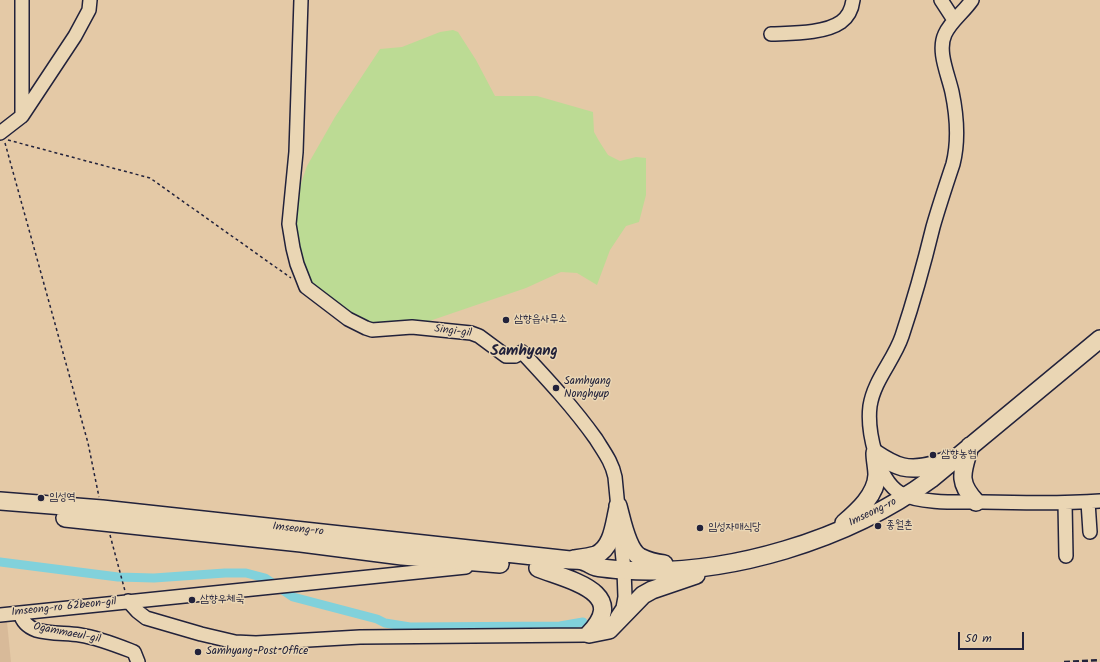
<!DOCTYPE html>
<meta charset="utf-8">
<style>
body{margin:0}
#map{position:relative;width:1100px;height:662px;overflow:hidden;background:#e4c9a6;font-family:Kalam,sans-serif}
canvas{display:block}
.scale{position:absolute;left:958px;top:632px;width:66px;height:18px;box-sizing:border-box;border:2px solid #22223b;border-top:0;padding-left:5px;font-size:12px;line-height:14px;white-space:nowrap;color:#22223b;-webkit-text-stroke:3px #ead6b4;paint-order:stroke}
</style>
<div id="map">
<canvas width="1100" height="662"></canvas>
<div class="scale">50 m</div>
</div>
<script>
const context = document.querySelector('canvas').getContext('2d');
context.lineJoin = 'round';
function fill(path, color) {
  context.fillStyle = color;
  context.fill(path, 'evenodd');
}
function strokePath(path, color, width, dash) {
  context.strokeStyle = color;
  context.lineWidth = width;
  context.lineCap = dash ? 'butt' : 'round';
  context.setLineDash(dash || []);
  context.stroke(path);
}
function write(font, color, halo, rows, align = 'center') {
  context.font = font + ' Kalam,"Poor Story",sans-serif';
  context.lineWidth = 3;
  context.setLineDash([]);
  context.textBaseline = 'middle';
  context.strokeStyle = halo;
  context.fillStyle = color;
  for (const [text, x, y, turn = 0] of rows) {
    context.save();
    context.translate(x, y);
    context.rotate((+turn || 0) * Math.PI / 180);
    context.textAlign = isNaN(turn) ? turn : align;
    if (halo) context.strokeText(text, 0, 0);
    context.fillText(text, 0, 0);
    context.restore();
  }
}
const built = new Path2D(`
 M0,622H7L11,662H0Z`);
const green = new Path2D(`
 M453,30L458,32L476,60L495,96H537L593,112L594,132L599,141L608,155L620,161L636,157L646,158V195L639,222L626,226L610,250L597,285L577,273L561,272L526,288L412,327L372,330L302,276L293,248L298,192L307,166L335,117L380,49L402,47L440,32Z`);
const canal = new Path2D(`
 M0,562L118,577L154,578L225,573H246L265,578L293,597L377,619L385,623L410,627L560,626L583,622`);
const path = new Path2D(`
 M8,140L150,178L291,278
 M5,143L88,443L99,497
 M110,535L125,591`);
const minor = new Path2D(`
 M301,0L296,152L289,224L293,248L297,264L306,287L348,319L366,328L372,330L412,327L471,333L479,336L506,356H515L522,352C548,380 574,408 596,439C604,452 612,462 615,477L624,570L625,597L623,608L617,617
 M941,0L954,20
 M972,0C964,12 951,21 945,34C937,51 948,74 952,92C957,116 959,140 953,164C946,185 939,206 933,227C924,264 914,300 902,336C894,360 874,380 870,406C867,430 877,479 900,493C920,504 960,502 983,502C1022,503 1061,504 1100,501
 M771,34C791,33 824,34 841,22C848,17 852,8 853,0
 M22,116L75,36L89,10L90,0
 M0,133L22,116V0
 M1088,502L1090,532
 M1065,503L1066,556
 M128,601L137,611L146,618L201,634L235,642L256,643L360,637L585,635L597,630
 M20,613C22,621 28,627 36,630C50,634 66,633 80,635C99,638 116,645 134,652L138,662
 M0,615L466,567`);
const major = new Path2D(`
 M970,446C963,471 956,481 976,502
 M875,453C896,467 908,472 933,465C938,463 944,462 948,459
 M0,501L102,509L570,560C575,560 581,560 585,562C589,563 592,566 596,567C605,569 615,569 623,570C727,577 848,540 931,479L1100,339
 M618,506C622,520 627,550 640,557C648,561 656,563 664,564
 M65,518L301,543L402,556L500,564
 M844,523C858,511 876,495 877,475C877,468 875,460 875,453
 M574,559C581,558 589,557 596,555C613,547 614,524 618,508
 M538,568C568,580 630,592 589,634
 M589,634L609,630L643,595L652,590L696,575`);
const rail = new Path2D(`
 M1064,662L1100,660`);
const markers = [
 [506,320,4,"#22223b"],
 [556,388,4,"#22223b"],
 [933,455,4,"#22223b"],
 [41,498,4,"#22223b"],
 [878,526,4,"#22223b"],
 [700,528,4,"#22223b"],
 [192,600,4,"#22223b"],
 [198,652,4,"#22223b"]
];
const poiNames = [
 ["삼향읍사무소",514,320],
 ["Samhyang",564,382],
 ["Nonghyup",564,395],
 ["삼향농협",941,455],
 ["임성역",49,498],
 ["종월촌",886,526],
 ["임성자매식당",708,528],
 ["삼향우체국",200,600],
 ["Samhyang Post Office",206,652]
];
const streetNames = [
 ["Singi-gil",453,332,7],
 ["Imseong-ro",873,513,-26],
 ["Imseong-ro",298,530,6],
 ["Imseong-ro 62beon-gil",64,608,-6],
 ["Ogammaeul-gil",67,634,11]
];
const districtNames = [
 ["Samhyang",524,352]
];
fill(built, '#d8ba99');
fill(green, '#bcdb94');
strokePath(canal, '#81d1db', 9);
strokePath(minor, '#22223b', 16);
strokePath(major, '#22223b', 20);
strokePath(path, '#22223b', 1.5, [3, 3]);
strokePath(minor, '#ead6b4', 13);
strokePath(major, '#ead6b4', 17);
strokePath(rail, '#22223b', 2.5, [6, 3]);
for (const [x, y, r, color] of markers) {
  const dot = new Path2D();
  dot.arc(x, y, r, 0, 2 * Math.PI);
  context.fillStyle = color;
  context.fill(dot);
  strokePath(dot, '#ead6b4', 1.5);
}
write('11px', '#22223b', '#ead6b4', poiNames, 'left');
write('11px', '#22223b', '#ead6b4', streetNames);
write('bold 15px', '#22223b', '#ead6b4', districtNames);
</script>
